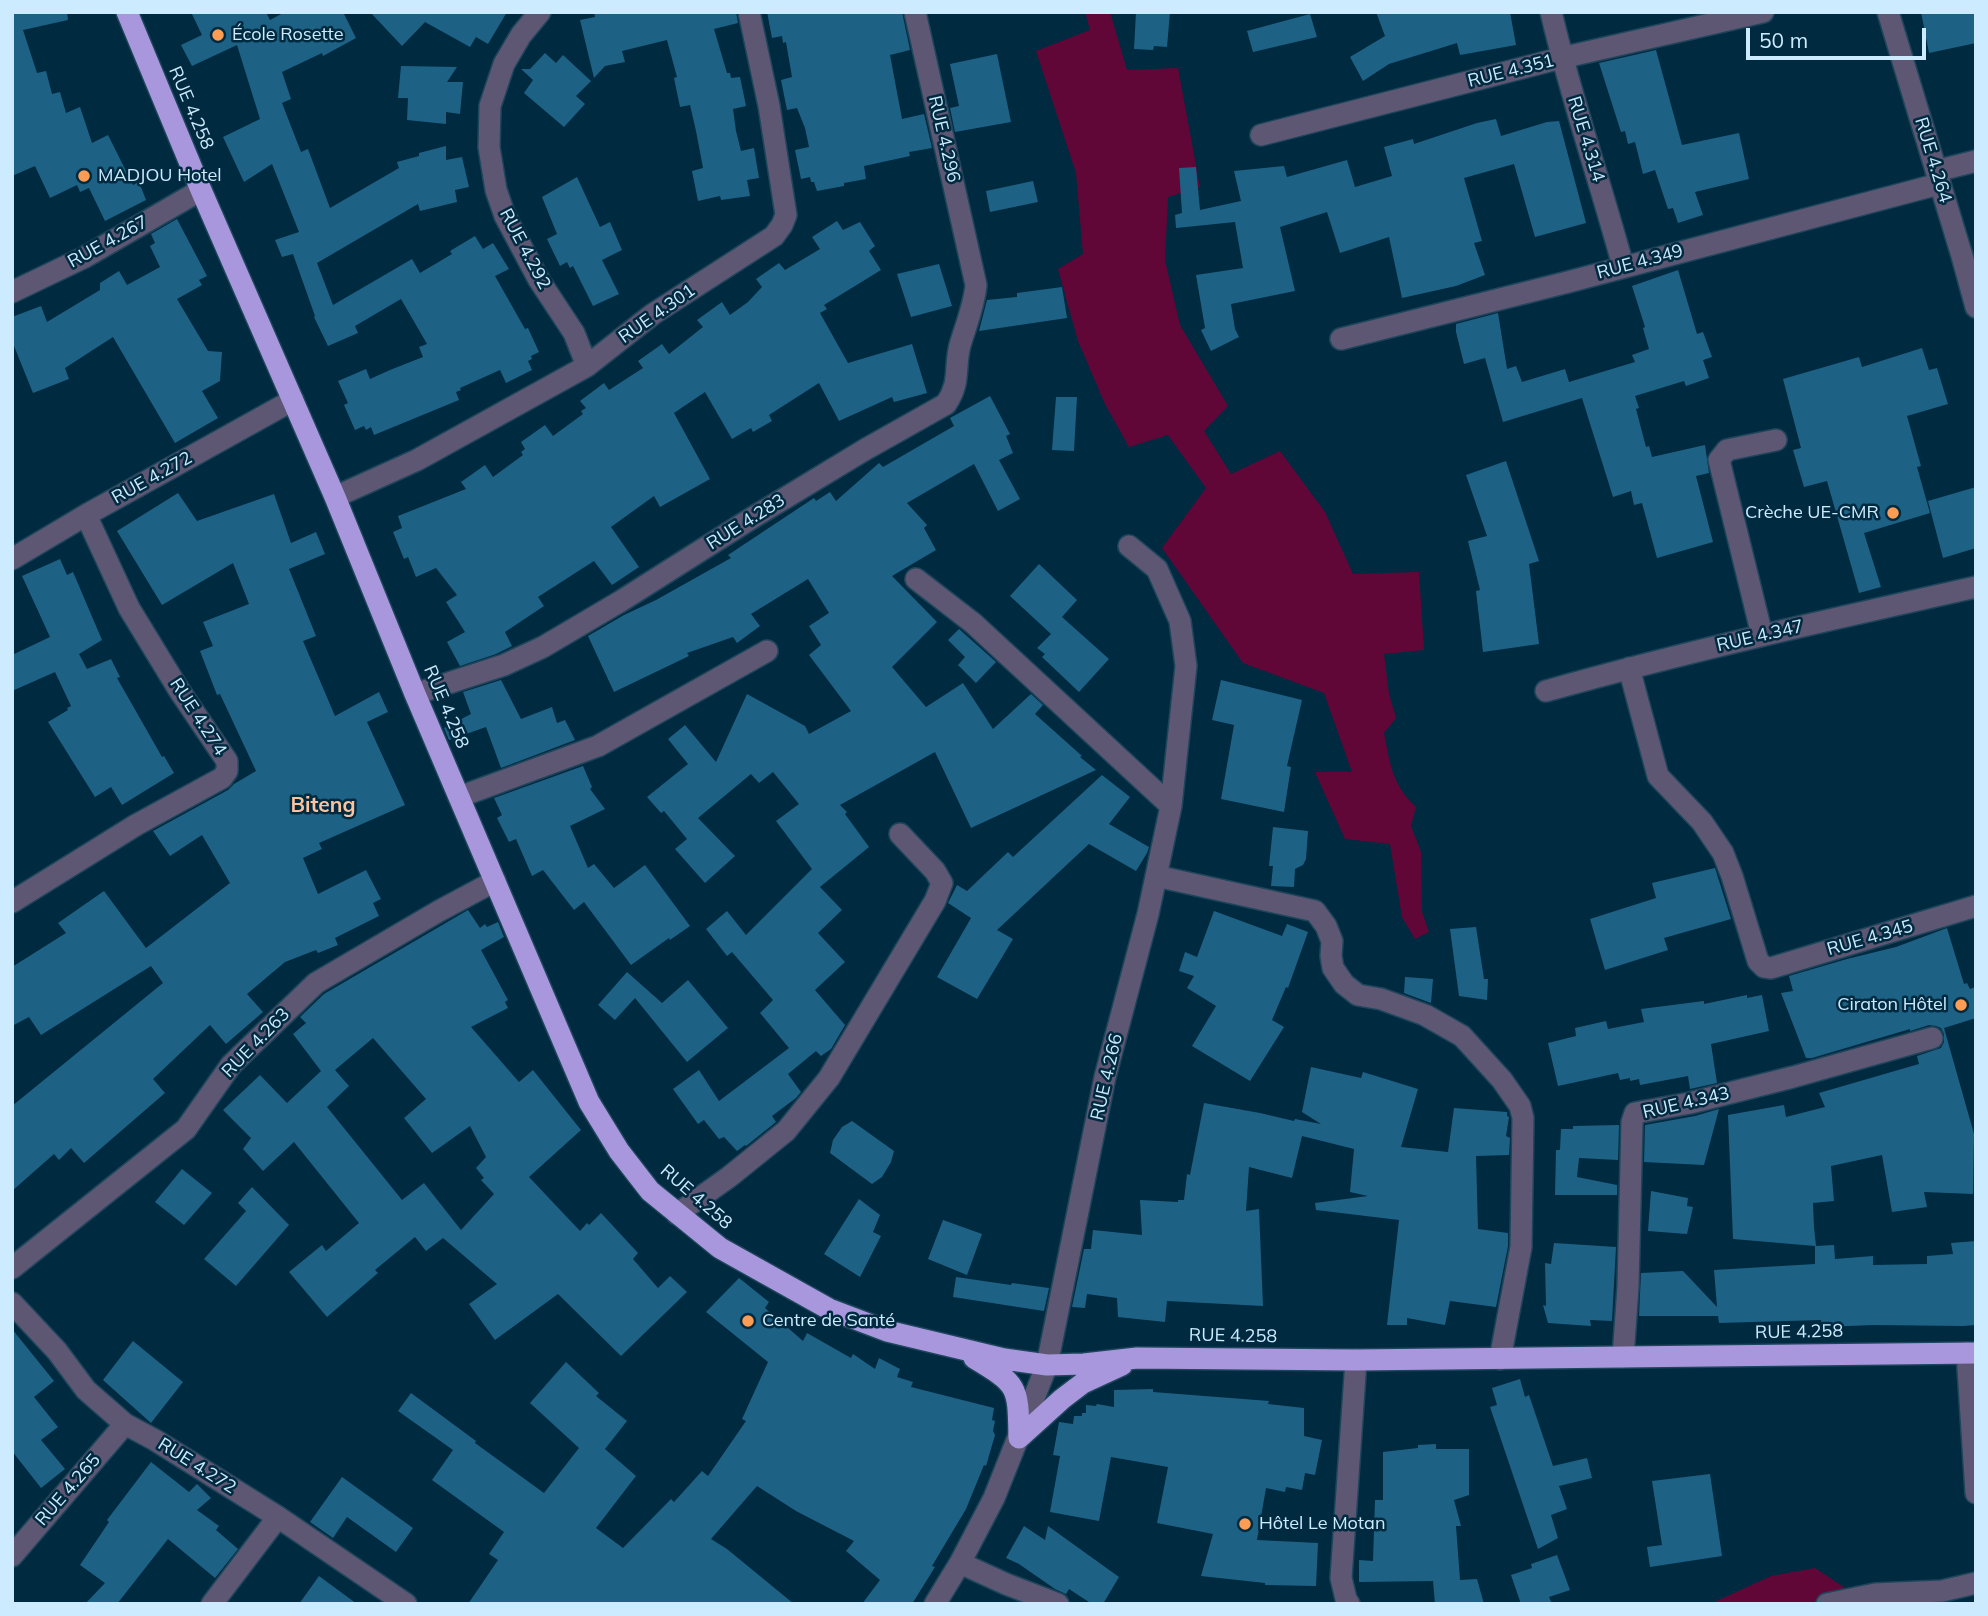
<!DOCTYPE html>
<meta charset="utf-8">
<style>
body{margin:0}
#map{position:relative;width:1988px;height:1616px;overflow:hidden;background:#002a40;font-family:Mulish,sans-serif}
canvas{display:block}
.frame{position:absolute;inset:0;border:14px solid #cdebfe;pointer-events:none}
.scale{position:absolute;left:1746px;top:28px;width:180px;height:32px;box-sizing:border-box;border:4px solid #cdebfe;border-top:0;padding-left:9px;font-size:21px;line-height:24px;white-space:nowrap;color:#cdebfe;-webkit-text-stroke:5px #002a40;paint-order:stroke}
</style>
<div id="map">
<canvas width="1988" height="1616"></canvas>
<div class="frame"></div>
<div class="scale">50 m</div>
</div>
<script>
const context = document.querySelector('canvas').getContext('2d');
context.lineJoin = 'round';
function fill(path, color) {
  context.fillStyle = color;
  context.fill(path, 'evenodd');
}
function strokePath(path, color, width, dash) {
  context.strokeStyle = color;
  context.lineWidth = width;
  context.lineCap = dash ? 'butt' : 'round';
  context.setLineDash(dash || []);
  context.stroke(path);
}
function write(font, color, halo, rows, align = 'center') {
  context.font = font + ' Mulish,sans-serif';
  context.lineWidth = 5;
  context.setLineDash([]);
  context.textBaseline = 'middle';
  context.strokeStyle = halo;
  context.fillStyle = color;
  for (const [text, x, y, turn = 0] of rows) {
    context.save();
    context.translate(x, y);
    context.rotate((+turn || 0) * Math.PI / 180);
    context.textAlign = isNaN(turn) ? turn : align;
    if (halo) context.strokeText(text, 0, 0);
    context.fillText(text, 0, 0);
    context.restore();
  }
}
const green = new Path2D(`
 M1085,12H1110L1127,70L1178,68L1200,187L1168,197L1165,260L1180,325L1228,406L1204,431L1231,474L1280,451L1325,512L1353,574L1419,572L1424,650L1384,654L1389,694L1396,718L1384,733C1390,763 1392,785 1416,807L1411,826L1421,852L1422,912L1429,932L1415,939L1402,917L1390,844L1345,839L1315,772H1352L1324,693L1243,663L1162,548L1206,488L1168,435L1129,447L1105,404L1078,341L1058,269L1083,254L1076,173L1036,51L1090,30Z
 M1815,1568L1869,1604H1710L1771,1576Z`);
const building = new Path2D(`
 M12,12H67L68,20L23,30L37,73L46,71L52,94L60,92L66,113L80,107L92,143L108,135L133,185L139,182L146,200L105,221L89,188L80,192L77,185L50,198L35,166L12,176Z
 M191,12H266L270,20L285,12H343L356,38L323,56L322,53L282,72L291,99L282,103L301,152L308,149L330,208L399,168L397,162L419,156V153L446,146V160L462,157L469,187L455,190L457,202L420,211L418,204L317,263L333,305L412,259L420,273L452,254L450,251L475,236L483,249L493,243L509,269L495,276L525,329L528,328L539,352L531,356L532,359L528,361L532,370L506,383L500,370L460,388L461,390L456,392L459,400L374,435L371,427L366,430L364,426L355,430L344,405L348,403L338,381L366,369L370,379L390,370L423,357L419,347L427,344L401,299L355,326L358,333L328,346L314,317L315,316L293,254L282,257L275,240L299,232L272,164L244,182L223,137L260,119L237,45L192,66L181,45L202,35Z
 M370,12H507L488,44L476,37L470,47L425,22L402,46Z
 M594,12H736L738,23L714,29L727,73H730L731,78L740,77L746,106L733,109L736,131L741,151L754,148L759,178L747,180L750,196L721,200L720,196L698,201L692,171L703,168L696,131L690,105L680,107L674,78L677,77L667,40L622,51L625,62L605,66L594,78L580,20L595,17Z
 M767,12H902L910,50L890,55L902,119L924,114L932,148L909,152L910,156L864,166L866,179L844,183V186L817,191L814,182H811L810,177L801,179L795,150L809,147L805,128L797,108L787,110L781,80L792,77L786,42L783,43L782,36L772,38Z
 M1136,12H1170L1167,47L1154,46L1153,50L1134,49Z
 M1376,12H1510L1516,45L1460,55L1457,43L1389,64L1363,81L1350,57L1385,36Z
 M1921,12H1976V43L1929,53Z
 M1310,14L1317,37L1253,52L1247,31Z
 M1656,50L1682,145L1739,133L1749,179L1695,192L1703,215L1678,223L1673,208L1668,209L1655,170L1643,174L1635,142L1628,144L1625,131L1621,132L1599,63Z
 M545,53L556,63L563,55L591,81L576,96L585,104L564,127L524,93L533,80L521,69H530Z
 M997,54L1011,122L955,132L950,108L959,106L950,64Z
 M401,66L457,67L447,82H463L460,114L446,112V124L407,120L408,98H398Z
 M1496,119L1501,136L1547,122L1559,121L1586,223L1535,237L1514,164L1464,178L1482,241L1474,243L1485,275L1456,286L1402,298L1389,237L1340,253L1327,212L1280,227L1295,291L1231,304L1235,329L1239,337L1211,351L1201,330L1205,328L1196,275L1243,268L1235,222L1176,228L1175,215L1182,213L1179,168L1196,167L1200,210L1241,201L1234,171L1284,166L1287,177L1347,160L1355,187L1392,176L1384,147L1413,139L1414,144L1477,123Z
 M577,177L600,227L610,222L622,250L602,260L619,294L593,306L573,266L570,268L567,262L560,266L547,239L557,234L542,197Z
 M1033,181L1038,202L990,212L986,191Z
 M177,219L207,276L199,280L202,285L177,299L208,351L222,352L220,381L202,391L218,418L175,443L113,337L65,368L69,379L33,393L12,341V317L41,306L47,322L100,290V283L119,271L127,285L160,267L150,246L155,243L151,234Z
 M837,221L843,230L860,222L875,246L869,251L881,270L824,305L827,309L820,313L848,363L912,344L927,393L894,402L892,397L839,421L819,383L769,415L772,421L753,432L751,428L732,439L705,392L674,413L710,479L660,507L654,496L611,527L639,567L612,585L594,561L538,597L544,606L505,632L512,646L496,654L460,666L447,642L465,632L446,602L457,595L436,568L416,577L408,557L404,559L393,532L402,528L398,516L466,489L461,482L485,465L493,477L523,455L521,452L525,449L521,442L545,425L553,436L583,414L581,411L586,408L580,401L604,383L609,390L643,368L638,361L662,344L669,354L703,327L697,320L722,302L730,315L748,302L762,287L756,279L779,263L785,270L820,249L812,237Z
 M939,264L952,306L911,317L897,274Z
 M1678,270L1697,334L1703,332L1712,357L1703,360L1709,378L1686,386L1684,381L1635,396L1639,408L1636,409L1646,447L1649,446L1652,457L1705,445L1709,473L1696,476L1713,542L1657,558L1642,503L1634,505L1631,491L1613,497L1582,398L1503,422L1485,358L1464,364L1456,332V324L1498,313L1507,369L1516,366L1522,382L1565,369L1569,382L1635,362L1632,355L1649,349L1643,328L1645,327L1632,286Z
 M1062,287L1067,318L979,331L987,300L1017,297V293Z
 M1922,348L1929,370L1937,368L1948,404L1907,416L1921,466L1917,467L1930,513L1864,533L1881,587L1859,593L1827,481L1804,487L1793,450L1801,448L1783,379L1859,357L1862,367Z
 M990,396L1010,434L1006,436L1013,453L999,460L1020,499L998,511L974,464L907,503L927,525L924,528L936,550L892,576L937,622L892,667L926,707L963,683L993,729L1031,694L1043,705L1035,714L1082,756L1080,757L1096,770L971,828L935,752L840,805L847,812L845,814L869,847L820,887L842,910L818,933L845,962L815,990L845,1025L831,1049L821,1056L816,1051L788,1074L801,1092L796,1098L772,1116L776,1122L746,1146L745,1145L737,1151L724,1137L719,1139L704,1120L698,1124L673,1089L699,1070L719,1101L789,1048L760,1013L773,1000L732,952L727,956L706,929L727,911L746,935L812,869L776,821L799,804L773,772L759,783L751,774L698,818L735,856L705,883L675,849L687,839L664,811L661,813L647,797L688,764L668,739L685,725L716,762L747,694L805,726L809,734L851,711L809,655L821,645L809,626L829,613L808,579L751,614L760,626L737,643L733,637L687,653L689,656L614,692L588,636L624,615L656,600L731,558L728,555L814,498L816,501L830,492L836,501L879,463L883,467L954,426L950,418Z
 M1056,397H1077L1074,451L1052,450Z
 M1506,461L1539,561L1529,564L1539,644L1483,652L1476,591L1480,590L1468,541L1487,536L1466,475Z
 M1976,487V548L1943,558L1928,501Z
 M178,493L197,521L274,494L291,543L316,532L325,554L289,569L316,636L303,641L335,716L379,692L388,712L367,722L405,805L319,843L322,849L303,858L318,894L366,870L381,899L373,903L379,916L335,938L338,945L318,953L316,950L285,962L247,994L263,1012L226,1044L210,1025L153,1079L165,1093L84,1163L71,1148L59,1160L54,1154L12,1191V1106L163,983L151,966L41,1035L29,1017L12,1026V967L66,933L58,923L104,891L146,948L230,883L202,835L170,856L153,831L228,790L234,784L256,771L220,694L217,695L200,651L213,646L203,622L249,604L233,563L162,605L117,531Z
 M60,559L67,575L73,572L102,640L79,654L87,669L111,659L120,677L117,678L162,757L164,756L174,773L122,805L111,787L95,797L48,722L68,710L67,708L71,706L55,672L12,691V655L50,637L22,576Z
 M1039,564L1077,600L1062,617L1109,659L1079,692L1042,657L1045,654L1037,648L1051,634L1010,596Z
 M959,629L996,662L976,683L958,665L965,657L948,640Z
 M501,680L521,719L552,707L557,723L565,720L575,740L501,768L486,727L449,740L444,728L471,714L463,692Z
 M1221,680L1302,700L1287,766L1291,767L1284,812L1221,799L1234,725L1212,720Z
 M583,766L592,787L590,789L605,809L570,826L588,868L594,864L614,888L645,865L690,926L670,940L669,938L631,965L584,902L574,910L543,870L532,876L516,839L509,842L497,818L502,815L494,798Z
 M1102,775L1130,797L1109,824L1149,847L1147,853L1136,871L1089,844L997,930L1013,939L977,999L937,977L971,918L948,903L957,885L967,891L1008,852L1013,857Z
 M1273,827L1308,831L1306,859L1303,865L1295,869L1294,887L1271,886L1273,866H1269Z
 M1715,868L1731,919L1664,938L1668,950L1605,970L1590,919L1656,898L1652,883Z
 M468,910L480,928L485,924L487,927L498,922L504,937L481,950L508,1000L505,1002L508,1008L471,1027L519,1082L533,1070L581,1130L529,1177L580,1231L587,1223L589,1225L601,1213L638,1253L633,1259L658,1288L670,1276L687,1292L621,1356L558,1294L495,1340L469,1304L497,1284L443,1238L426,1251L415,1237L375,1270L378,1273L327,1317L289,1272L322,1245L326,1251L359,1223L294,1142L263,1171L243,1149L251,1138L223,1110L260,1075L287,1103L321,1071L293,1034L306,1023L300,1017L324,994ZM373,1038L426,1099L404,1118L432,1153L470,1126L486,1157L476,1168L484,1178L481,1180L494,1194L461,1230L424,1183L402,1200L327,1107L349,1086L335,1070Z
 M1214,911L1282,936L1287,924L1308,932L1288,988L1286,987L1272,1020L1284,1027L1250,1081L1192,1046L1216,1006L1187,988L1194,976L1179,971L1185,952L1197,957Z
 M1476,927L1484,979H1488L1487,1000L1459,996L1450,929Z
 M1947,928L1964,984L1967,983L1970,989L1976,987V1018L1944,1028L1974,1134L1973,1194L1924,1192L1927,1207L1892,1212L1882,1155L1831,1166L1834,1201L1813,1203L1814,1227L1816,1246L1834,1245L1835,1259L1873,1256V1265L1927,1264V1256L1953,1254L1951,1243L1976,1241V1325L1963,1326L1874,1325L1822,1327L1821,1320L1719,1323L1718,1316H1639L1641,1273L1683,1271L1717,1307L1714,1270L1815,1264V1246L1733,1239L1728,1115L1784,1105L1786,1117L1825,1107L1819,1093L1919,1064L1917,1056L1941,1048L1944,1042V1034L1941,1028L1936,1026L1929,1025L1910,1031V1029L1812,1058H1806L1781,993L1793,991L1789,976L1847,959L1896,947Z
 M627,972L662,1003L688,980L728,1028L687,1062L635,998L615,1020L598,1005Z
 M1405,977L1433,979L1431,1003L1404,993Z
 M1747,995V998L1762,995L1769,1031L1711,1044L1717,1083L1690,1089L1688,1076L1640,1085L1639,1079L1630,1081V1078L1620,1080L1618,1073L1558,1086L1548,1043L1576,1036L1575,1028L1606,1021L1608,1029L1644,1022L1641,1009L1704,1001V1004Z
 M1311,1067L1361,1078L1363,1072L1418,1089L1401,1147L1448,1152L1454,1108L1507,1112V1116L1509,1117L1506,1136L1510,1138L1509,1155L1476,1156L1478,1229L1508,1233V1246L1496,1307L1450,1301L1445,1325L1407,1318V1325H1387L1399,1220L1316,1210L1315,1203L1368,1196L1350,1192L1354,1149L1302,1136L1292,1178L1249,1167L1246,1211L1259,1209L1263,1306L1167,1301L1165,1322L1118,1317L1117,1298L1087,1294L1085,1308L1072,1307L1084,1249H1091L1093,1230L1142,1235L1140,1200L1178,1202V1200H1184L1187,1174L1190,1175L1204,1103L1260,1113L1294,1121L1295,1119L1321,1124L1302,1112Z
 M1719,1109L1704,1165L1644,1162L1645,1125L1695,1116Z
 M852,1121L894,1151L891,1162L882,1177L872,1184L830,1153L833,1140L842,1127Z
 M1619,1125L1618,1160L1579,1158L1577,1177L1617,1185V1195H1555L1556,1150H1560L1561,1129H1573V1126Z
 M182,1169L212,1193L184,1225L155,1202Z
 M252,1187L289,1225L236,1286L204,1259L246,1211L238,1203Z
 M1651,1191L1688,1198L1687,1206L1693,1207L1687,1234L1648,1231Z
 M859,1199L880,1215L873,1232L881,1236L860,1277L824,1254Z
 M943,1220L982,1234L967,1275L928,1259Z
 M1554,1243L1616,1247L1612,1321L1590,1320L1591,1326L1548,1323L1543,1305L1546,1306L1545,1263L1551,1264Z
 M956,1277L1011,1285L1012,1283L1049,1288L1044,1311L953,1297Z
 M739,1278L769,1302L765,1308L803,1341L807,1333L851,1358L853,1354L875,1369L879,1358L900,1369L897,1377L913,1382L911,1387L994,1408L992,1420L995,1421L993,1431L995,1435L986,1466L984,1465L966,1509L932,1566L935,1567L912,1604H862L880,1580L846,1551L854,1541L796,1511L757,1486L711,1539L727,1549L794,1604H468L498,1560L489,1554L504,1532L432,1480L453,1450L398,1411L411,1393L476,1441L475,1443L544,1493L579,1448L530,1403L566,1362L599,1393L596,1396L627,1421L605,1449L636,1476L596,1528L623,1548L671,1499L674,1502L702,1471L708,1476L746,1421L742,1419L768,1362L706,1312Z
 M12,1329L54,1381L34,1397L58,1427L41,1440L65,1469L41,1488L12,1451Z
 M133,1341L183,1382L151,1423L103,1380Z
 M1520,1379L1525,1397L1529,1395L1553,1466L1587,1458L1592,1478L1559,1486L1567,1509L1551,1515L1558,1538L1538,1549L1490,1407L1497,1405L1492,1388Z
 M1153,1389V1392L1269,1401L1268,1404L1304,1408V1436L1322,1440L1315,1475L1305,1473L1302,1490L1286,1487L1285,1492L1266,1488L1257,1540L1318,1543L1316,1586L1265,1585V1583L1201,1576L1213,1534L1157,1523L1168,1467L1111,1457L1099,1521L1050,1512L1060,1456L1053,1455L1059,1422L1073,1424L1074,1416H1082V1413H1086V1405L1096,1406L1097,1404L1114,1407V1390Z
 M1436,1444V1449H1469V1495L1454,1500L1461,1526H1456L1460,1580L1477,1579L1484,1604H1435L1433,1581L1359,1582V1560L1373,1561L1375,1500H1383V1452L1418,1448V1445Z
 M151,1462L189,1492L197,1484L211,1498L197,1510L219,1526L216,1530L238,1549L215,1578L168,1539L117,1604H85L105,1583L80,1565L109,1522L107,1520Z
 M1710,1474L1722,1556L1650,1567L1647,1547L1662,1545L1652,1481Z
 M342,1477L413,1528L396,1552L347,1517L333,1538L310,1522Z
 M1024,1526L1045,1540L1048,1526L1119,1577L1103,1604H1092L1069,1589L1066,1594L1055,1589L1019,1564L1006,1558Z
 M1557,1555L1570,1590L1549,1597L1552,1604H1521L1511,1575L1532,1568L1531,1564Z
 M319,1576L357,1604H299Z`);
const minor = new Path2D(`
 M540,12L521,35L504,64L490,106L489,147L496,190L505,216L539,280L574,333L587,366
 M1551,12C1571,98 1600,181 1623,266
 M1888,12L1962,256L1976,307
 M1261,135L1561,58L1763,12
 M1936,171L1976,161
 M12,292L85,257L201,190
 M1341,339L1568,282L1939,184
 M335,497L417,460L587,366L653,314L774,236L782,225L786,215L769,106L749,12
 M12,559L86,515L293,400
 M916,579L973,623L1171,806
 M1762,635L1719,460L1727,450L1776,440
 M1629,668L1658,776L1702,822L1723,853L1732,876L1758,961L1764,967L1771,968L1976,906
 M1546,691C1688,651 1832,619 1976,587
 M415,694L504,665L543,647L621,601L752,518L866,449L946,404C961,382 954,368 960,345C966,325 974,306 976,285L915,12
 M459,797L598,746L767,651
 M1156,876L1315,911L1326,926L1332,941L1331,956L1333,968L1344,984L1358,995L1381,999L1425,1015L1462,1036L1502,1080L1520,1106L1523,1118L1521,1247L1500,1359
 M12,902L136,825L222,778L227,771V761L179,690L129,608L86,515
 M677,1214L729,1177L786,1131L829,1078L935,901L942,883L935,871L900,834
 M12,1268L186,1129L231,1065L316,983L439,911L495,881
 M12,1303L57,1351L86,1390L125,1424L155,1440L278,1517L406,1604
 M1967,1353L1976,1493
 M1623,1357L1628,1287L1632,1122L1635,1113L1690,1103L1793,1077L1932,1038
 M12,1556L125,1424
 M960,1563L1006,1584L1058,1604
 M212,1604L278,1517
 M935,1604L960,1563L994,1498L1047,1365L1105,1077L1148,914L1171,806L1186,666L1180,621L1157,569L1129,546
 M1349,1604L1346,1599L1341,1578L1356,1360
 M1827,1604L1875,1594L1942,1591L1976,1583`);
const highway = new Path2D(`
 M127,12L201,190L335,497L415,694L589,1102L619,1151L650,1191L720,1248L829,1309L887,1331L1004,1359L1047,1365L1084,1364L1137,1358L1356,1360L1976,1353
 M974,1358C1019,1385 1018,1386 1019,1438
 M1019,1438L1062,1399L1083,1383L1122,1365`);
const markers = [
 [218,35,7,"#fd9d54"],
 [84,176,7,"#fd9d54"],
 [1893,513,7,"#fd9d54"],
 [1961,1005,7,"#fd9d54"],
 [748,1321,7,"#fd9d54"],
 [1245,1524,7,"#fd9d54"]
];
const poiNames = [
 ["École Rosette",232,35],
 ["MADJOU Hotel",98,176],
 ["Crèche UE-CMR",1879,513,"right"],
 ["Ciraton Hôtel",1947,1005,"right"],
 ["Centre de Santé",762,1321],
 ["Hôtel Le Motan",1259,1524]
];
const streetNames = [
 ["RUE 4.351",1511,71,-14],
 ["RUE 4.258",191,108,67],
 ["RUE 4.296",944,139,77],
 ["RUE 4.314",1586,139,73],
 ["RUE 4.264",1933,160,73],
 ["RUE 4.267",108,242,-29],
 ["RUE 4.292",525,249,62],
 ["RUE 4.349",1640,262,-15],
 ["RUE 4.301",657,314,-35],
 ["RUE 4.272",152,478,-29],
 ["RUE 4.283",746,522,-32],
 ["RUE 4.347",1760,636,-13],
 ["RUE 4.258",446,707,67],
 ["RUE 4.274",198,717,57],
 ["RUE 4.345",1870,938,-16],
 ["RUE 4.263",256,1043,-46],
 ["RUE 4.266",1107,1077,-77],
 ["RUE 4.343",1686,1103,-13],
 ["RUE 4.258",696,1197,41],
 ["RUE 4.258",1799,1332,-1],
 ["RUE 4.258",1233,1336,1],
 ["RUE 4.272",197,1466,32],
 ["RUE 4.265",68,1490,-49]
];
const quarterNames = [
 ["Biteng",323,806]
];
fill(green, '#610737');
fill(building, '#1d6285');
strokePath(minor, '#1d455b', 24);
strokePath(highway, '#1d455b', 24);
strokePath(minor, '#5d5773', 21);
strokePath(highway, '#a997dd', 21);
for (const [x, y, r, color] of markers) {
  const dot = new Path2D();
  dot.arc(x, y, r, 0, 2 * Math.PI);
  context.fillStyle = color;
  context.fill(dot);
  strokePath(dot, '#002a40', 2.5);
}
write('18px', '#cdebfe', '#002a40', poiNames, 'left');
write('18px', '#cdebfe', '#002a40', streetNames);
write('bold 21px', '#fbc49f', '#002a40', quarterNames);
</script>
